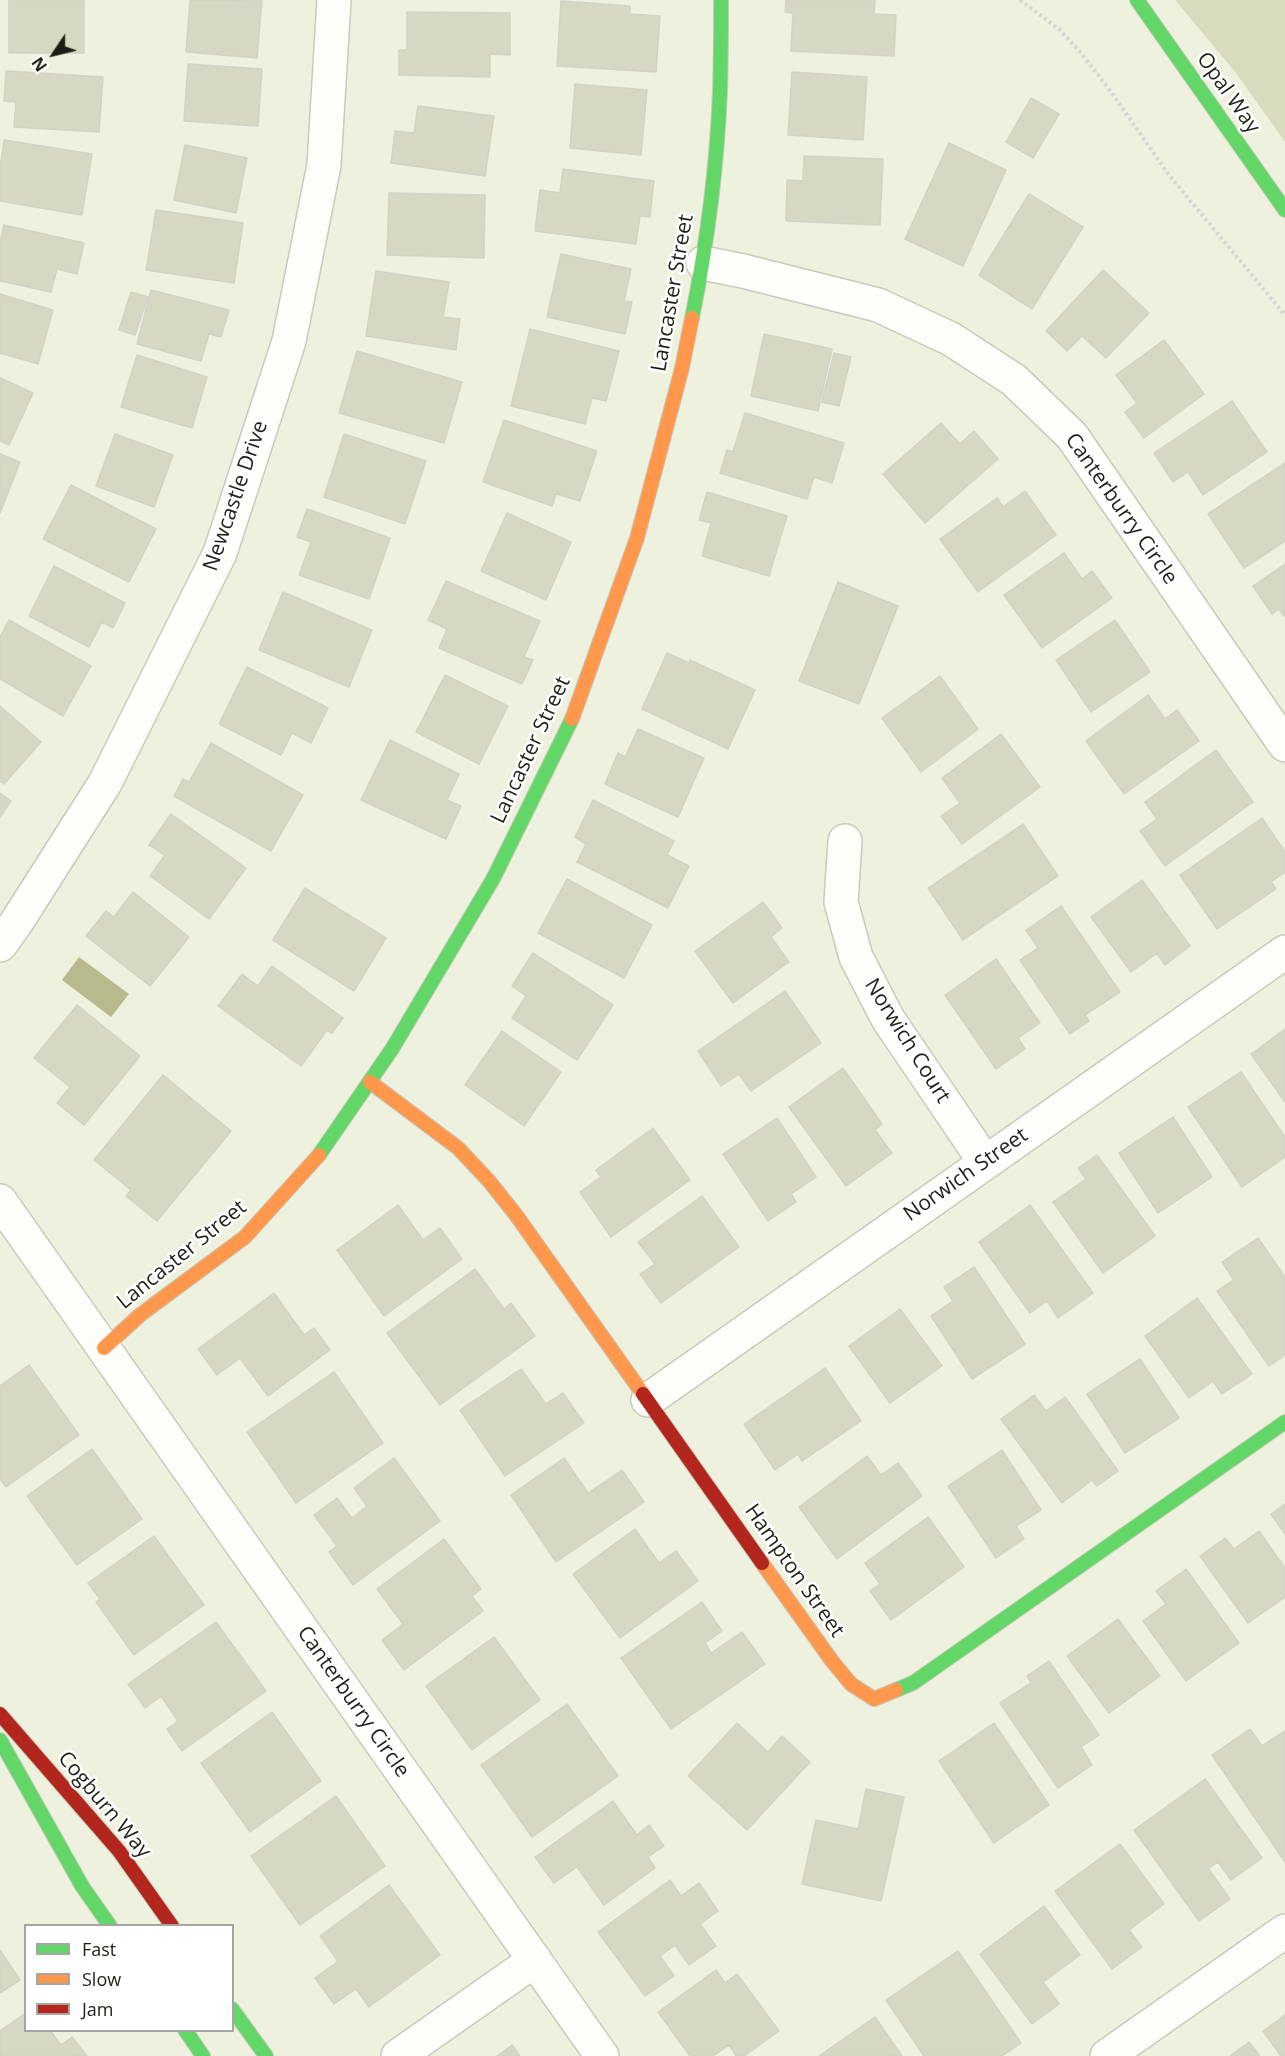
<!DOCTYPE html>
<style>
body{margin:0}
#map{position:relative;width:1285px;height:2056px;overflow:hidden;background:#eff1df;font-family:"Open Sans",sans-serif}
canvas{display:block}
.legend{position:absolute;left:24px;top:1924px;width:210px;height:108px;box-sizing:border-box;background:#fff;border:2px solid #a5a5a1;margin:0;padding:8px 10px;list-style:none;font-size:18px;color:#1e1f14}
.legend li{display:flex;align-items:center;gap:12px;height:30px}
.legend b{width:30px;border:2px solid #a5a5a1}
.north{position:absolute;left:24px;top:24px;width:60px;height:60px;-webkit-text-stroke:4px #fff;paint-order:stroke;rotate:235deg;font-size:16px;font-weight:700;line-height:24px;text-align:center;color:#1e1f14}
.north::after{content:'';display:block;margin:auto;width:21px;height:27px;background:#1e1f14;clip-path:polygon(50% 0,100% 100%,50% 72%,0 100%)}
</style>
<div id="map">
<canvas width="1285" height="2056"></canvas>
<ul class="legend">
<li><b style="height:8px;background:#63d668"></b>Fast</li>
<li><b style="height:8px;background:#ff974d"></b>Slow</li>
<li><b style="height:8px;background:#b3261e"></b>Jam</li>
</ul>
<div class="north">N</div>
</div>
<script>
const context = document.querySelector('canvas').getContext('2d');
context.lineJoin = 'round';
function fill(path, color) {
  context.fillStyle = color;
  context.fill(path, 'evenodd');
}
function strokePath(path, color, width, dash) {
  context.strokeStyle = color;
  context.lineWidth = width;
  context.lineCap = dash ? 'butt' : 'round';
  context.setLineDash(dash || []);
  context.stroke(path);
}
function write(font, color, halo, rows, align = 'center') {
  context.font = font + ' "Open Sans",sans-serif';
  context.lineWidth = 5;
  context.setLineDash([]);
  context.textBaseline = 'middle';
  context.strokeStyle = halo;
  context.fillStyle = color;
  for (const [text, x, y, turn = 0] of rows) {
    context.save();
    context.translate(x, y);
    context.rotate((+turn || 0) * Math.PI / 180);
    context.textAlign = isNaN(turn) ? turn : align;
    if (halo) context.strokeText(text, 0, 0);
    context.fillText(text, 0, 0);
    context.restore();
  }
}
const green = new Path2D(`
 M1175,0H1285V142L1236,73Z`);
const water = new Path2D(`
 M79,957L129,994L111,1017L62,980Z`);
const building = new Path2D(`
 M9,0H84V53H9Z
 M190,0L262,1L257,58L186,52Z
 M786,0H875L874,14L896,15L894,56L791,51L793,13L785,12Z
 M561,1L630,6V14L660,16L656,72L557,66Z
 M407,12L510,13V55L490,54V77L399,75V50H407Z
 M188,64L262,69L258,126L184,121Z
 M6,71L103,77L99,132L14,127L16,102L4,101Z
 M792,72L867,77L863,140L788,135Z
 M575,84L647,90L641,155L570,148Z
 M1031,98L1059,114L1033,158L1006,142Z
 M418,106L494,116L485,176L391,163L395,131L414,133Z
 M4,140L92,154L82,215L0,201V168Z
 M949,143L1006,170L963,266L905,239Z
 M185,145L247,158L236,213L174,200Z
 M804,156L883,159L880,225L786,221L787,180L803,181Z
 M563,169L654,181L650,217L640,216L636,244L535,231L540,190L560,193Z
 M389,193L485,195L484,258L387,255Z
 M1029,194L1083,227L1032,309L979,275Z
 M156,210L243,223L234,283L146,270Z
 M4,225L84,243L77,274L57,269L51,292L0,281V243Z
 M561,254L631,269L624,301L632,302L625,334L547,317Z
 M1103,270L1149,313L1106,358L1082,336L1067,351L1046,331Z
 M376,271L449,282L443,317L460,319L456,350L366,336Z
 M151,290L229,310L221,337L209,334L201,361L137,344Z
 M131,292L148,297L135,335L119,330Z
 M0,294L53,310L38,364L0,353Z
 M530,329L619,351L606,401L592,398L585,424L511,406Z
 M764,334L832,349L818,411L751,396Z
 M1164,340L1204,394L1144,438L1125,412L1137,403L1116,375Z
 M357,351L462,382L444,443L339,413Z
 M834,353L851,357L839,406L822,402Z
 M137,355L207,377L192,428L121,407Z
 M0,378L33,393L9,445L0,441Z
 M1232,401L1267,452L1203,495L1188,472L1173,482L1154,453Z
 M745,413L844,443L832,483L814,477L807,499L720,473L727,450L733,452Z
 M504,420L597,451L580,501L556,494L552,506L483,482Z
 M941,423L960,444L974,431L998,459L925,523L883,474Z
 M115,434L173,455L154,507L96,486Z
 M344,434L426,461L405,524L324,497Z
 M0,454L20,462L0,513Z
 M1285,463V541L1244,568L1208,514Z
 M71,485L156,529L129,582L43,539Z
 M1025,491L1056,535L978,592L940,539L997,498L1003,507Z
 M707,492L787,516L769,576L702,556L711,523L699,520Z
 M307,509L390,538L369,599L299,575L311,542L297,537Z
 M507,513L571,542L546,600L481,571Z
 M1064,553L1082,579L1092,571L1112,598L1042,648L1004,595Z
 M1285,564V617L1279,609L1272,614L1253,586Z
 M54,566L125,603L113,628L102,622L89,647L29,616Z
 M446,581L540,621L524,657L533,660L522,684L439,648L447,629L428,620Z
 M838,582L898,606L859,704L799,681Z
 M283,592L372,630L349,687L259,650Z
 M9,620L91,666L63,716L0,679V637Z
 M1115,620L1150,672L1091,712L1056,660Z
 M667,653L689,663L690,660L755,690L728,749L642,709Z
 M247,667L328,708L311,743L292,733L281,755L219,724Z
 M445,675L508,706L479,764L416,732Z
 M940,676L978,729L921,772L882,718Z
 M1148,695L1165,719L1177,710L1199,741L1124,794L1086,741Z
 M0,706L41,742L4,784L0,781Z
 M638,729L704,758L678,817L605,784L618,753L625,757Z
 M1001,734L1040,787L962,844L941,816L960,803L942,778Z
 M390,740L459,774L447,800L461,806L446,839L361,800Z
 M211,743L303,795L271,851L174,796L183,779L189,782Z
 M1216,750L1253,802L1165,866L1140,831L1157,819L1145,802Z
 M0,793L11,801L0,817Z
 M593,800L674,841L667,855L689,866L668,908L577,862L586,844L575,837Z
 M171,814L246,868L209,919L150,876L165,855L149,845Z
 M1262,818L1285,852V872L1271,882L1276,889L1217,929L1180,875Z
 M1023,824L1058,876L963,940L928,888Z
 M567,879L652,925L624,978L538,933Z
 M1142,880L1190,946L1165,965L1157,953L1131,972L1091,917Z
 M305,888L386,938L354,991L273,940Z
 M133,892L189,937L150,986L86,936L106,911L114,917Z
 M763,902L782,928L771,937L789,962L733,1003L695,951Z
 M1061,906L1120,992L1085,1015L1089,1021L1070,1034L1020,960L1038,948L1026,930Z
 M533,953L613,1005L577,1060L512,1018L526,996L512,986Z
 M996,959L1040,1023L1018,1038L1025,1049L996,1069L945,995Z
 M272,966L343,1018L332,1033L327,1030L301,1066L218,1006L242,974L258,986Z
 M785,991L821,1043L751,1091L739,1074L721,1086L698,1051Z
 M77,1005L140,1056L84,1125L57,1103L70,1087L34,1058Z
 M1285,1029V1102L1251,1054Z
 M502,1031L561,1072L524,1126L465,1085Z
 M843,1068L882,1124L875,1130L892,1153L846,1186L789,1107Z
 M1241,1072L1285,1137V1157L1242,1187L1188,1107Z
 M163,1075L231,1131L157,1221L126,1196L131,1190L94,1160Z
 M1173,1117L1212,1177L1158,1213L1119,1153Z
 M777,1118L816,1177L791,1194L796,1202L768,1221L723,1154Z
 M653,1128L690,1180L611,1237L580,1192L601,1177L596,1170Z
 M1097,1155L1155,1236L1103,1273L1053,1202L1086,1179L1078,1168Z
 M702,1196L739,1247L661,1303L640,1274L655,1264L638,1242Z
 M398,1205L423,1240L440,1228L462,1259L384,1316L337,1250Z
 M1030,1205L1093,1293L1058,1318L1047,1301L1030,1313L979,1242Z
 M1258,1238L1285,1277V1355L1269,1366L1217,1291L1234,1280L1222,1262Z
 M974,1267L1025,1344L972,1379L931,1316L953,1301L944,1287Z
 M475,1269L504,1309L511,1303L535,1336L440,1405L387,1333Z
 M274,1293L304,1335L314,1328L330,1350L268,1396L240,1358L217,1375L198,1349Z
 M1197,1298L1252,1374L1222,1394L1213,1381L1189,1398L1145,1336Z
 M900,1309L942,1366L890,1403L849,1346Z
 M1140,1359L1179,1418L1125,1453L1087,1394Z
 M29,1365L79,1435L6,1487L0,1479V1386Z
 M825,1368L861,1421L802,1461L798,1454L775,1470L744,1424Z
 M521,1369L546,1404L563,1393L584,1423L505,1476L460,1410Z
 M334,1372L383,1443L296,1503L247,1432Z
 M1034,1395L1046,1411L1065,1397L1118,1471L1097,1486L1092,1480L1062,1503L1001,1419Z
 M92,1449L142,1519L77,1565L27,1496Z
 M1002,1450L1041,1510L1016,1526L1024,1539L996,1558L948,1486Z
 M867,1456L881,1475L898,1463L922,1496L837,1559L799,1507Z
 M394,1458L440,1521L353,1585L329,1552L337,1546L314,1515L337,1498L352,1518L367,1506L354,1488Z
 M564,1458L588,1493L622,1470L644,1502L556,1562L511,1495Z
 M1285,1504V1534L1271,1514Z
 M928,1517L964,1567L891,1620L870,1591L880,1584L865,1563Z
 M635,1529L659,1563L676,1551L698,1581L620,1638L573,1574Z
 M1259,1531L1285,1568V1597L1248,1623L1200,1556L1225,1538L1234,1549Z
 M154,1536L204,1605L134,1655L96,1602L100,1599L88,1583Z
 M444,1539L481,1589L472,1596L483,1611L404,1670L382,1640L403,1624L377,1589Z
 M1186,1569L1239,1643L1186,1681L1143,1621L1166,1604L1156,1591Z
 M702,1602L722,1631L705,1643L711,1653L742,1632L765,1664L671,1729L621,1658Z
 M1118,1619L1160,1676L1109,1713L1067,1656Z
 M216,1622L266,1691L182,1751L167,1729L178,1721L161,1696L145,1708L128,1684Z
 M494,1637L540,1700L472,1750L426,1686Z
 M1049,1661L1099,1735L1081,1747L1092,1765L1058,1788L1000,1703L1031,1683L1027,1676Z
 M567,1704L618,1776L532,1837L481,1765Z
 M272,1712L321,1781L250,1832L201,1763Z
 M737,1723L768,1752L782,1736L810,1762L747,1830L688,1776Z
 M994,1723L1049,1805L994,1843L939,1761Z
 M1250,1729L1262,1746L1285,1731V1862L1212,1755Z
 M1205,1779L1262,1858L1231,1880L1218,1862L1208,1868L1230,1899L1199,1921L1134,1830Z
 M866,1789L904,1797L881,1901L802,1884L816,1820L858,1829Z
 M336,1796L385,1866L300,1925L251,1856Z
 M613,1801L637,1835L649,1825L664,1846L648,1857L655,1868L604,1905L577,1867L554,1883L535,1857Z
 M1120,1844L1164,1904L1129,1930L1142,1947L1112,1969L1055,1891Z
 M670,1880L681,1896L699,1883L718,1911L700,1924L716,1946L689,1965L675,1945L660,1956L674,1976L645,1996L598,1932Z
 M389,1885L440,1955L369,2007L356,1989L334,2004L315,1978L338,1961L320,1936Z
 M1044,1906L1080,1955L1043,1982L1059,2004L1032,2024L980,1954Z
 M0,1950L20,1980L0,1993Z
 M958,1951L1021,2043L1002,2056H924L886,2000Z
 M716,1970L725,1983L737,1974L779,2031L744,2056H736L729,2045L713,2056H690L658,2012Z
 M26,2013V2030H50L61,2045L72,2037L87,2056H0V2031Z
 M1285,2015V2056H1281L1263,2031Z
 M875,2017L902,2056H819Z
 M1249,2042L1260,2056H1230Z
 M512,2045L520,2056H497Z`);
const path = new Path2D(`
 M1020,0L1060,30L1081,53L1109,89L1169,175L1285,315`);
const street = new Path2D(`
 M703,263L743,271L878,305L951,339L1014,380L1072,436L1285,745
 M845,841L841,902L856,957L888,1019L985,1162
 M0,945L16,923L105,783L220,553L289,341L324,165L334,0
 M0,1201L602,2056
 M648,1400L1285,952
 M398,2056L535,1960
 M1107,2056L1285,1931`);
const fast = new Path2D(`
 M1137,0L1285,210
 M692,318C707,244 717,167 720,91C721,61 721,30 721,0
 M319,1155L392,1049L493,879L572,719
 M896,1690L913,1683L1285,1422
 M0,1740L82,1886L110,1926
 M232,2009L266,2056
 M185,2030L203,2056`);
const slow = new Path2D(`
 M572,719L637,538L682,368L692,318
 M370,1082L458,1148L489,1181L516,1215L643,1394
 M104,1348L140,1315L245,1237L319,1155
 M762,1563L832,1661L851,1684L874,1699L896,1690`);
const jam = new Path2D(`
 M643,1394L762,1563
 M0,1714L119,1851L172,1926`);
const streetNames = [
 ["Opal Way",1228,93,55],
 ["Lancaster Street",673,293,-80],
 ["Newcastle Drive",236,496,-71],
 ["Canterburry Circle",1121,509,55],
 ["Lancaster Street",531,750,-65],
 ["Norwich Court",907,1041,58],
 ["Norwich Street",966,1175,-35],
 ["Lancaster Street",182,1255,-39],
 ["Hampton Street",794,1571,55],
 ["Canterburry Circle",353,1702,55],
 ["Cogburn Way",104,1805,50]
];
fill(green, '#d8dbbe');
fill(water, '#b6ba8c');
fill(building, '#d6d8c4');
strokePath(building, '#d1d3c5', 1.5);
strokePath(street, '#c8cabc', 36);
strokePath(fast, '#c8cabc', 16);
strokePath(slow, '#c8cabc', 16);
strokePath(jam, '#c8cabc', 16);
strokePath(path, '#d6d7d2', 4, [3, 3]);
strokePath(street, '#fdfdfa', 33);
strokePath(fast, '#63d668', 14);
strokePath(slow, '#ff974d', 14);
strokePath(jam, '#b3261e', 14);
write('21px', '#1e1f14', '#fff', streetNames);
</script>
